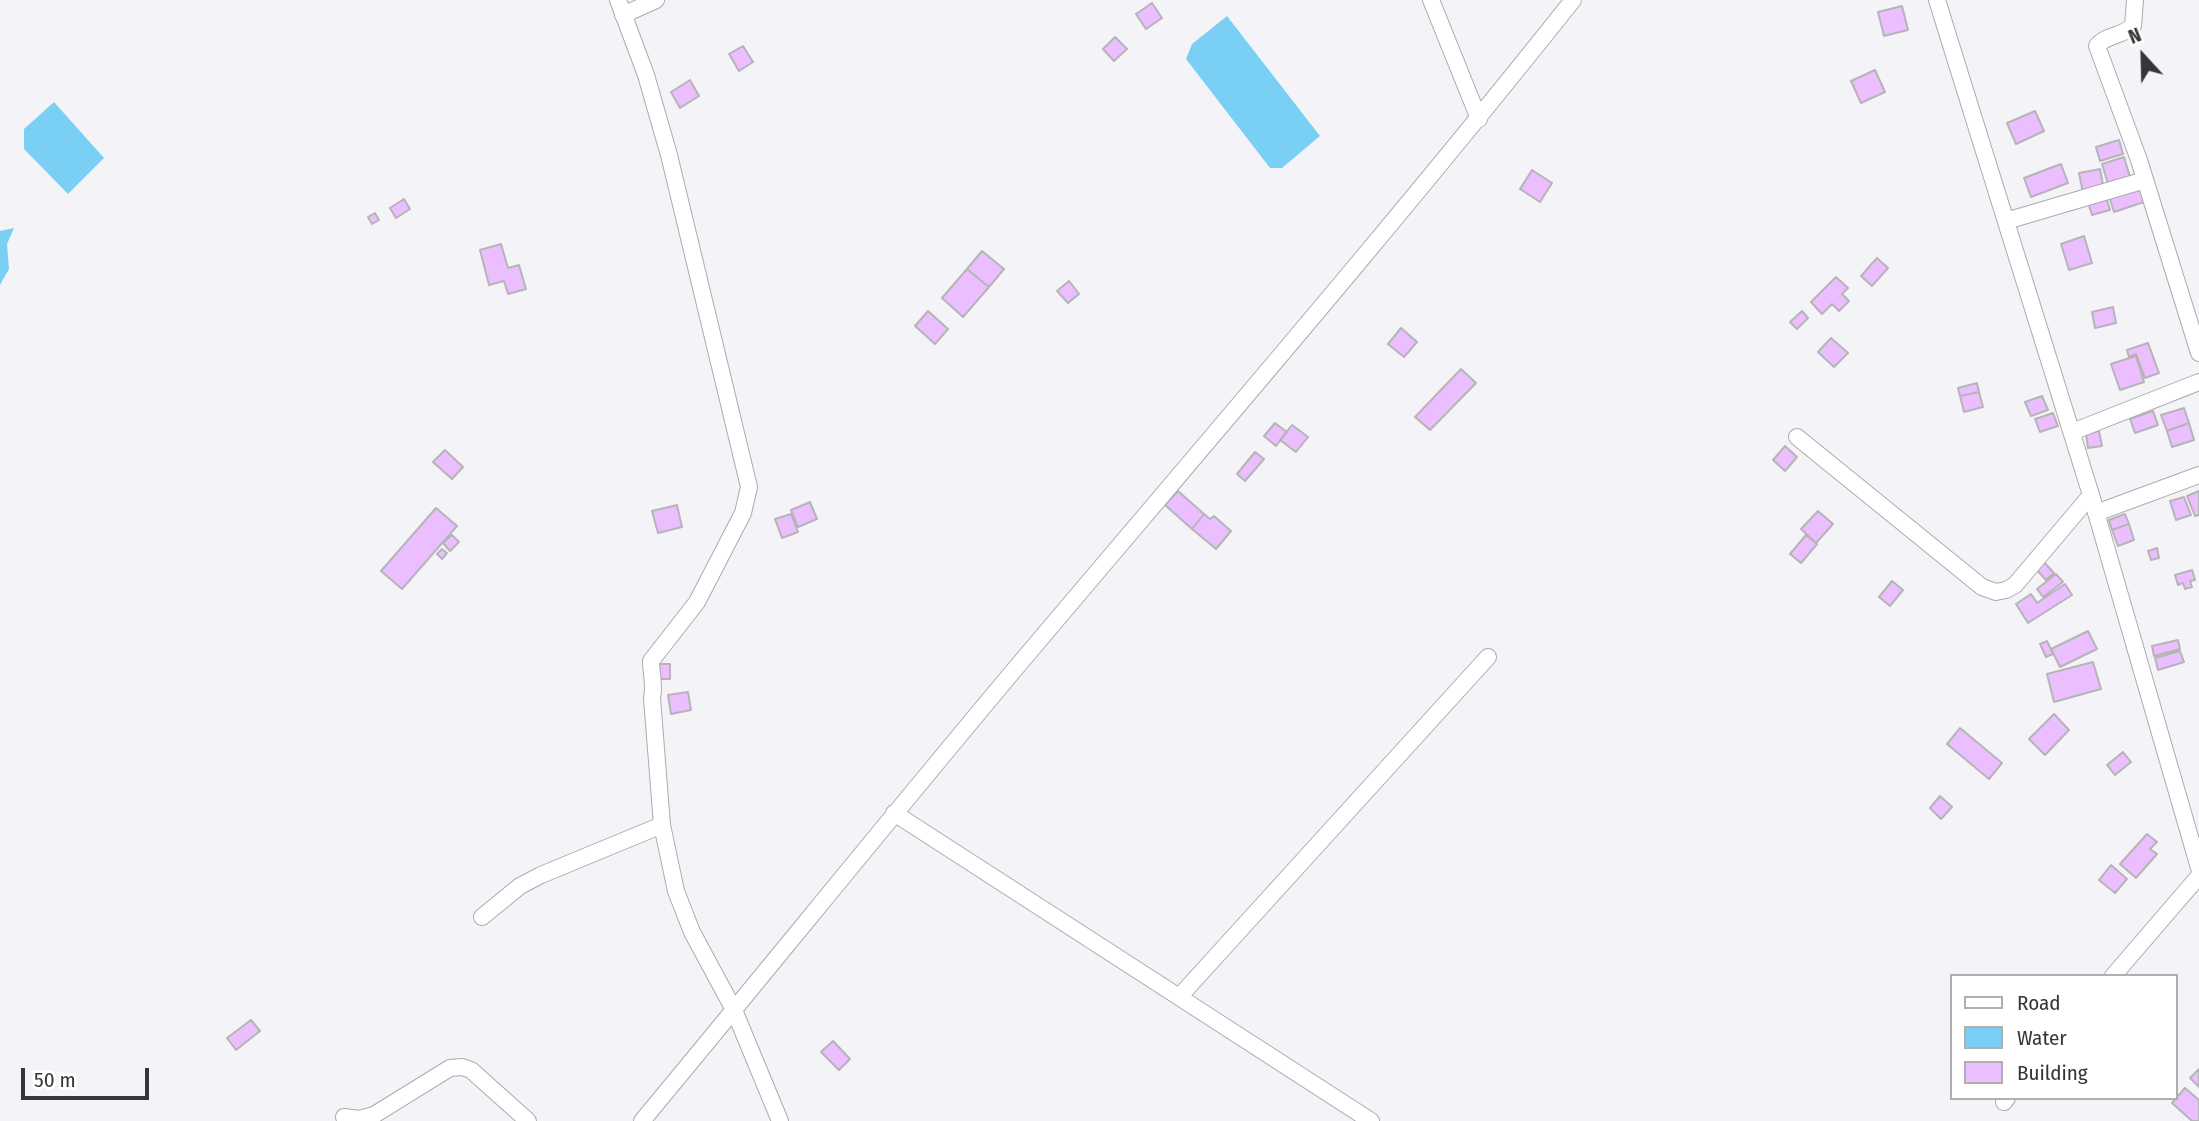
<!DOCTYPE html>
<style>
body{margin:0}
#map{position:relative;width:2199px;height:1121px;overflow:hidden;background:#f4f4f8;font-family:"Fira Sans Condensed",sans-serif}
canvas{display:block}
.legend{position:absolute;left:1950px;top:974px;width:228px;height:126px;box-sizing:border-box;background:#fff;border:2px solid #afafaf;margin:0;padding:9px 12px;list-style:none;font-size:21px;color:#363638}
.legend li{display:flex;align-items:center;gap:14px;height:35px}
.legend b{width:35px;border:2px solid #afafaf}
.north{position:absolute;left:2108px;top:21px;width:70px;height:70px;-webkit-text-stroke:5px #fff;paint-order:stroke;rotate:338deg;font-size:19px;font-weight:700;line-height:28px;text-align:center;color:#363638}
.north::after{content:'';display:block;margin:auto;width:24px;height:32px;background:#363638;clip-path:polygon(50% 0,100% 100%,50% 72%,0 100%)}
.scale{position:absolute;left:21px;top:1068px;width:128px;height:32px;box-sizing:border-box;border:4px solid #363638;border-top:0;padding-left:9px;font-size:21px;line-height:24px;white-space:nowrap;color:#363638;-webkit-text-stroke:5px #fff;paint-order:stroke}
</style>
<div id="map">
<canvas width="2199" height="1121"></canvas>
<ul class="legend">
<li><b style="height:9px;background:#fff"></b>Road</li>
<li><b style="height:19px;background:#79d0f4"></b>Water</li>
<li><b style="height:19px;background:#ebbfff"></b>Building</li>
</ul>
<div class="north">N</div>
<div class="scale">50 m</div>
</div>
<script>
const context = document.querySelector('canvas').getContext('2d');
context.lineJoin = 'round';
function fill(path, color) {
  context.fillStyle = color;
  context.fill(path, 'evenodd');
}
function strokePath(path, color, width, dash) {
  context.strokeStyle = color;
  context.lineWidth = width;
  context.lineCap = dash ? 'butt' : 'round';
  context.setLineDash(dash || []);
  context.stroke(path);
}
const water = new Path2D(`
 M1227,16L1320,136L1282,168H1270L1186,59L1192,44Z
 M54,102L104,158L68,194L24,149V129Z
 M14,228L7,244L9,269L0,285V231Z`);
const building = new Path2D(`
 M1152,3L1162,18L1146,29L1136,14Z
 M1902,6L1908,30L1884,36L1878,12Z
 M1115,37L1127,49L1114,61L1103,49Z
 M743,46L753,62L739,71L729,54Z
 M1875,70L1885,92L1861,103L1851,81Z
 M690,80L699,96L680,108L671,92Z
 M2035,111L2044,131L2016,144L2007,123Z
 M2119,140L2123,154L2100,161L2096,147Z
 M2124,157L2130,177L2108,184L2102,164Z
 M2061,164L2068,183L2031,197L2024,178Z
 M2100,169L2104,190L2083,193L2079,173Z
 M1532,170L1552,183L1540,202L1520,189Z
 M2138,183L2144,202L2114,212L2108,193Z
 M2105,194L2110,210L2092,215L2087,199Z
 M404,199L410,209L396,218L390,208Z
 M375,213L379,220L372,224L368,217Z
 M2084,236L2092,263L2069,270L2061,244Z
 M501,244L508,268L519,265L526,289L508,294L504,281L489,285L480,250Z
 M982,251L1004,269L989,287L967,269Z
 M1877,258L1888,268L1872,286L1861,276Z
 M967,269L989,287L963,317L942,298Z
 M1836,277L1848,288L1842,294L1849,301L1839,311L1832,304L1822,314L1811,302Z
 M1069,281L1079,294L1068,303L1057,291Z
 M2113,307L2116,323L2095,328L2092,312Z
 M928,311L948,329L935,344L915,326Z
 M1802,311L1808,318L1797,329L1790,322Z
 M1401,328L1417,342L1404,357L1388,344Z
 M1831,338L1848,353L1834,367L1818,352Z
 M2148,343L2159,373L2145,378L2136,354L2129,357L2127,350Z
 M2136,356L2144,382L2120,390L2111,364Z
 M1461,369L1476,383L1430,430L1415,417Z
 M1977,383L1979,392L1960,396L1958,388Z
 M1979,392L1983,407L1964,412L1960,396Z
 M2042,396L2048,410L2031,416L2025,402Z
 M2184,408L2189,423L2167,431L2161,415Z
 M2153,411L2158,425L2135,433L2130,419Z
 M2053,413L2058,426L2040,432L2035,419Z
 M1275,423L1287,432L1276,446L1264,436Z
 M2189,423L2194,440L2172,447L2167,431Z
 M1292,425L1308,437L1296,452L1280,440Z
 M2099,431L2102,446L2088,448L2086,434Z
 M1785,446L1797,457L1785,471L1773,460Z
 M445,450L463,467L452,479L433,462Z
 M1255,452L1264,459L1245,481L1237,474Z
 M1178,491L1204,514L1192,529L1165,505Z
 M2199,491V515L2195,516L2187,496Z
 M2184,497L2191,515L2176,520L2170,501Z
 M810,502L817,519L798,527L791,510Z
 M677,505L682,527L658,533L652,511Z
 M436,508L457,526L402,589L381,571Z
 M1818,511L1833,524L1816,543L1801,529Z
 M791,514L798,532L782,538L775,519Z
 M1204,514L1210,519L1214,516L1231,531L1216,549L1192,529Z
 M2125,514L2129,524L2112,530L2109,520Z
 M2129,524L2134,540L2118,546L2112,530Z
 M452,535L459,542L450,551L443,543Z
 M1806,535L1817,544L1801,563L1790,554Z
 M2157,548L2159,558L2151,560L2148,551Z
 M442,549L447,553L442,559L437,554Z
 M2043,561L2054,573L2046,580L2035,568Z
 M2192,570L2195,580L2190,581L2192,587L2185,589L2183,583L2178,585L2175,575Z
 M2056,574L2063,582L2043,597L2037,589Z
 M1892,581L1903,590L1890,606L1879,597Z
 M2065,584L2072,595L2028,623L2016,604L2031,594L2037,603Z
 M2088,631L2097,649L2060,667L2051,649Z
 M2178,640L2180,649L2154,656L2152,646Z
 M2047,641L2053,654L2046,657L2040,644Z
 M2180,651L2184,662L2158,670L2155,658Z
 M2093,662L2101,689L2054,702L2047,674Z
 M655,664H670V679H655Z
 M688,692L691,710L671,714L668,695Z
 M2054,714L2069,730L2045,755L2029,739Z
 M1960,728L2002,763L1989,779L1947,744Z
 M2123,752L2131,762L2115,775L2107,765Z
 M1940,796L1952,807L1941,819L1930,808Z
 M2147,834L2157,842L2150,849L2157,854L2136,878L2120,864Z
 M2111,865L2127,879L2115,893L2099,880Z
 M251,1020L260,1031L236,1050L227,1038Z
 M833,1041L850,1059L839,1070L821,1052Z
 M2199,1069V1087L2190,1078Z
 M2185,1088L2199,1100V1121H2192L2172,1103Z`);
const minor = new Path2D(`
 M618,0L646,75L669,155L749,487L743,513L697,602L651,661C651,674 655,685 652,698L662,825L676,891L692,932L734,1010L780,1121
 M1431,0L1479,119
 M1937,0L2091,495L2199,868
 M2135,0L2133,26C2123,36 2105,35 2097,46L2139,160L2199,353
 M623,15L656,0
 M2006,221L2145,180
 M2072,432L2199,382
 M1797,437L1982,587L1996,592L2006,590L2015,585L2091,495
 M2096,513L2199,475
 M894,813L1371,1121
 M482,917L520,886L541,875L662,825
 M2113,976L2199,876
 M1179,997L1488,657
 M2004,1102L2007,1098
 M344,1117L359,1119L374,1115L450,1068L462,1067L471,1070L528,1121
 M642,1121C765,973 886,823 1010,675C1199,451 1391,229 1573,0`);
fill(water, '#79d0f4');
fill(building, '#ebbfff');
strokePath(building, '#b6b4b7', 2);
strokePath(minor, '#ababaf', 18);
strokePath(minor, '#fff', 16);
</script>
